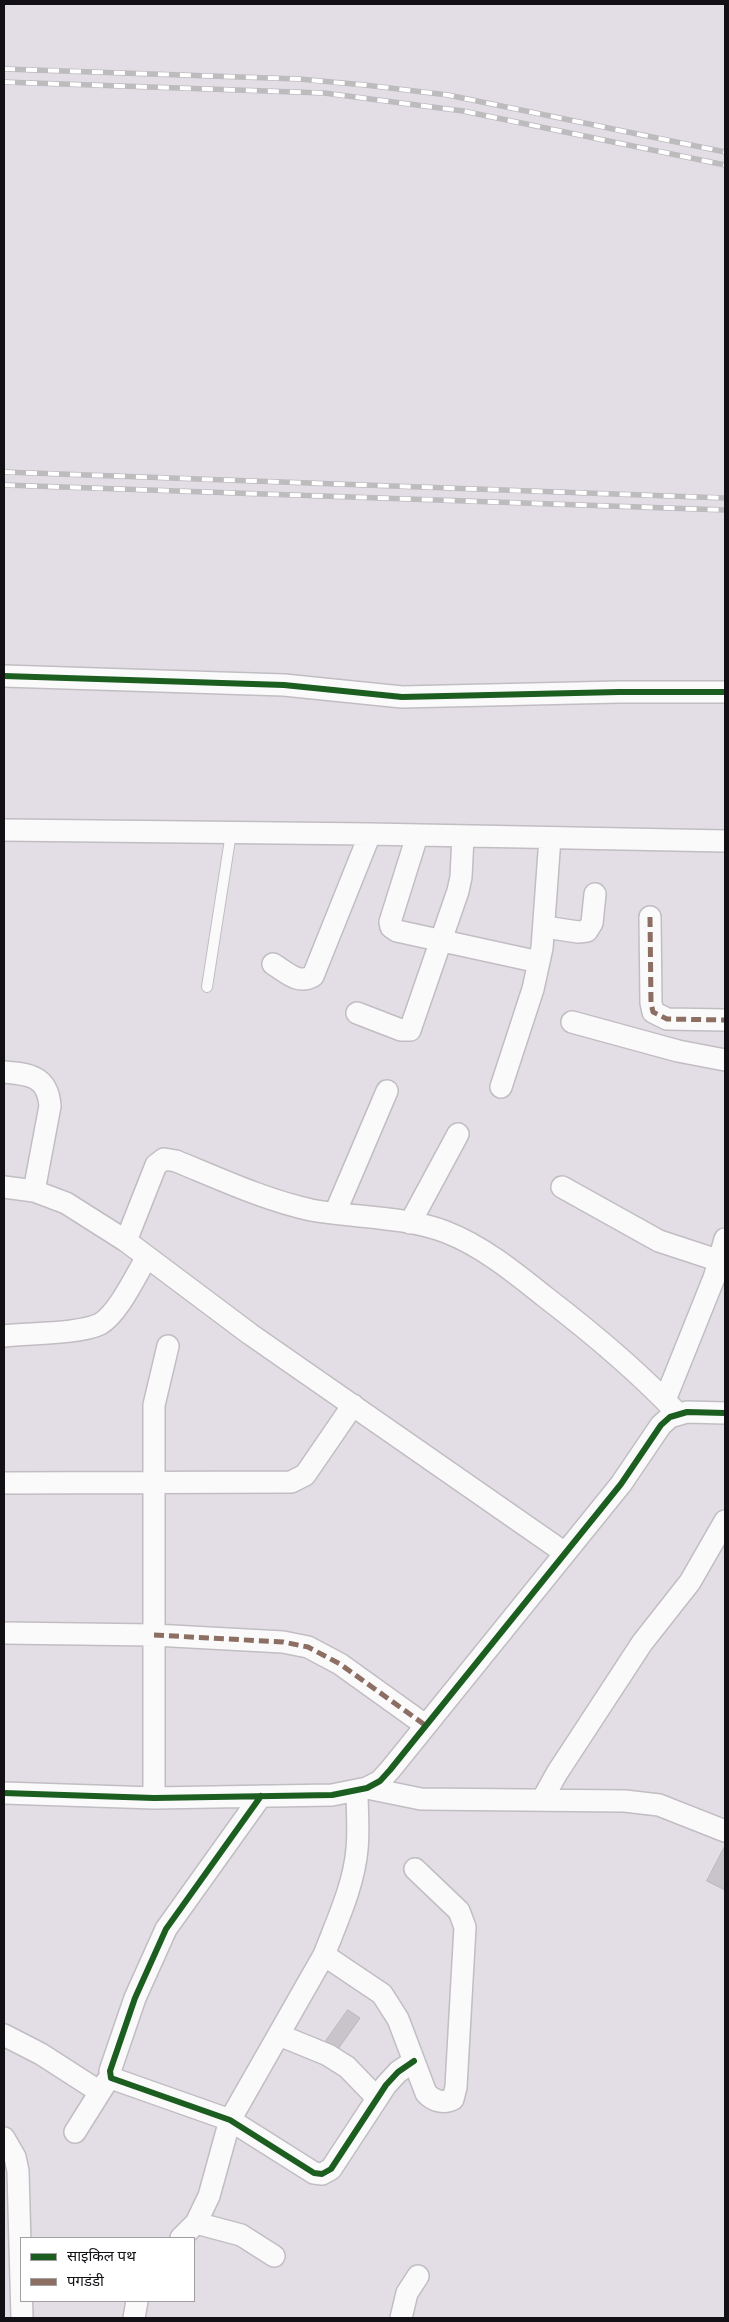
<!DOCTYPE html>
<meta charset="utf-8">
<style>
body{margin:0}
#map{position:relative;width:729px;height:2322px;overflow:hidden;background:#e3dee6;font-family:"Public Sans","Noto Sans Devanagari",sans-serif}
canvas{display:block}
.frame{position:absolute;inset:0;border:5px solid #121015;pointer-events:none}
.legend{position:absolute;left:20px;top:2237px;width:175px;height:65px;box-sizing:border-box;background:#fff;border:1px solid #a09fa1;margin:0;padding:6px 9px;list-style:none;font-size:15px;color:#121015}
.legend li{display:flex;align-items:center;gap:10px;height:25px}
.legend b{width:25px;border:1px solid #a09fa1}
</style>
<div id="map">
<canvas width="729" height="2322"></canvas>
<div class="frame"></div>
<ul class="legend">
<li><b style="height:6px;background:#1b5e20"></b>साइकिल पथ</li>
<li><b style="height:6px;background:#8d6e63"></b>पगडंडी</li>
</ul>
</div>
<script>
const context = document.querySelector('canvas').getContext('2d');
context.lineJoin = 'round';
function fill(path, color) {
  context.fillStyle = color;
  context.fill(path, 'evenodd');
}
function strokePath(path, color, width, dash) {
  context.strokeStyle = color;
  context.lineWidth = width;
  context.lineCap = dash ? 'butt' : 'round';
  context.setLineDash(dash || []);
  context.stroke(path);
}
const building = new Path2D(`
 M725,1846V1890L707,1881Z
 M348,2010L360,2018L338,2049L326,2041Z`);
const lane = new Path2D(`
 M207,987L231,833`);
const street = new Path2D(`
 M4,676L284,685L402,697L619,692H725
 M4,830L370,834L725,841
 M417,836L390,922L391,927L397,931L539,962
 M650,917L651,1003L653,1012L667,1019L725,1020
 M545,927L578,932L587,931L592,923L595,894
 M273,964C286,972 298,985 313,976L370,834
 M357,1013L401,1030H410L458,891L461,877L463,837
 M572,1022L678,1051L725,1060
 M4,1072C29,1074 48,1076 50,1106L34,1191
 M501,1087L533,989L542,948L550,838
 M4,1187L34,1191L66,1203L126,1241L250,1334L565,1553
 M562,1187L659,1241L720,1261
 M335,1213L387,1091
 M410,1223L458,1134
 M126,1241L156,1165L164,1159L176,1161C220,1179 265,1200 311,1210C356,1218 403,1216 446,1232C482,1246 514,1272 544,1296C591,1332 637,1370 678,1414
 M4,1336C28,1333 80,1334 100,1324C118,1314 136,1275 147,1257
 M665,1400L714,1278L725,1239
 M4,1483L291,1482L305,1475L353,1405
 M4,1633L154,1635L283,1642L308,1647L340,1664L425,1725
 M367,1788L421,1799L625,1801L659,1805L725,1831
 M4,1793L154,1798L332,1795L367,1788L380,1781L390,1770L621,1484L661,1425L670,1417L687,1412L725,1413
 M261,1796L166,1929L135,1998L110,2071L111,2078L230,2120L314,2173L322,2174L331,2169L386,2085L398,2072L414,2061
 M154,1798V1405L168,1346
 M542,1800L557,1773L642,1643L690,1582L725,1521
 M324,1955L382,1994L398,2019L426,2093C433,2101 444,2104 453,2099L456,2087L465,1927L459,1911L415,1869
 M4,2035L41,2054L100,2092
 M279,2035L328,2055L347,2067L377,2098
 M75,2132L107,2081
 M4,2138L15,2157L18,2171L22,2318
 M196,2223L241,2235L274,2256
 M181,2238L196,2223L209,2196L230,2120L324,1955C337,1921 354,1885 357,1849C359,1830 357,1810 357,1791
 M134,2318L137,2301
 M401,2318L407,2293L418,2276`);
const rail = new Path2D(`
 M4,69L299,79L365,85L448,95L725,152
 M4,82L324,93L463,111L725,165
 M4,472L725,498
 M4,485L725,510`);
const quiet = new Path2D(`
 M650,917L651,1003L653,1012L667,1019L725,1020
 M154,1635L283,1642L308,1647L340,1664L425,1725`);
const cycleway = new Path2D(`
 M4,676L284,685L402,697L619,692H725
 M4,1793L154,1798L332,1795L367,1788L380,1781L390,1770L621,1484L661,1425L670,1417L687,1412L725,1413
 M261,1796L166,1929L135,1998L110,2071L111,2078L230,2120L314,2173L322,2174L331,2169L386,2085L398,2072L414,2061`);
fill(building, '#c8c4ca');
strokePath(building, '#b8b4ba', 1);
strokePath(lane, '#c1bdc3', 12);
strokePath(street, '#c1bdc3', 24);
strokePath(lane, '#fbfafb', 10);
strokePath(street, '#fbfafb', 21);
strokePath(rail, '#bdbbbd', 5.5);
strokePath(rail, '#fff', 4, [11]);
strokePath(quiet, '#8d6e63', 5, [10, 5]);
strokePath(cycleway, '#1b5e20', 6);
</script>
